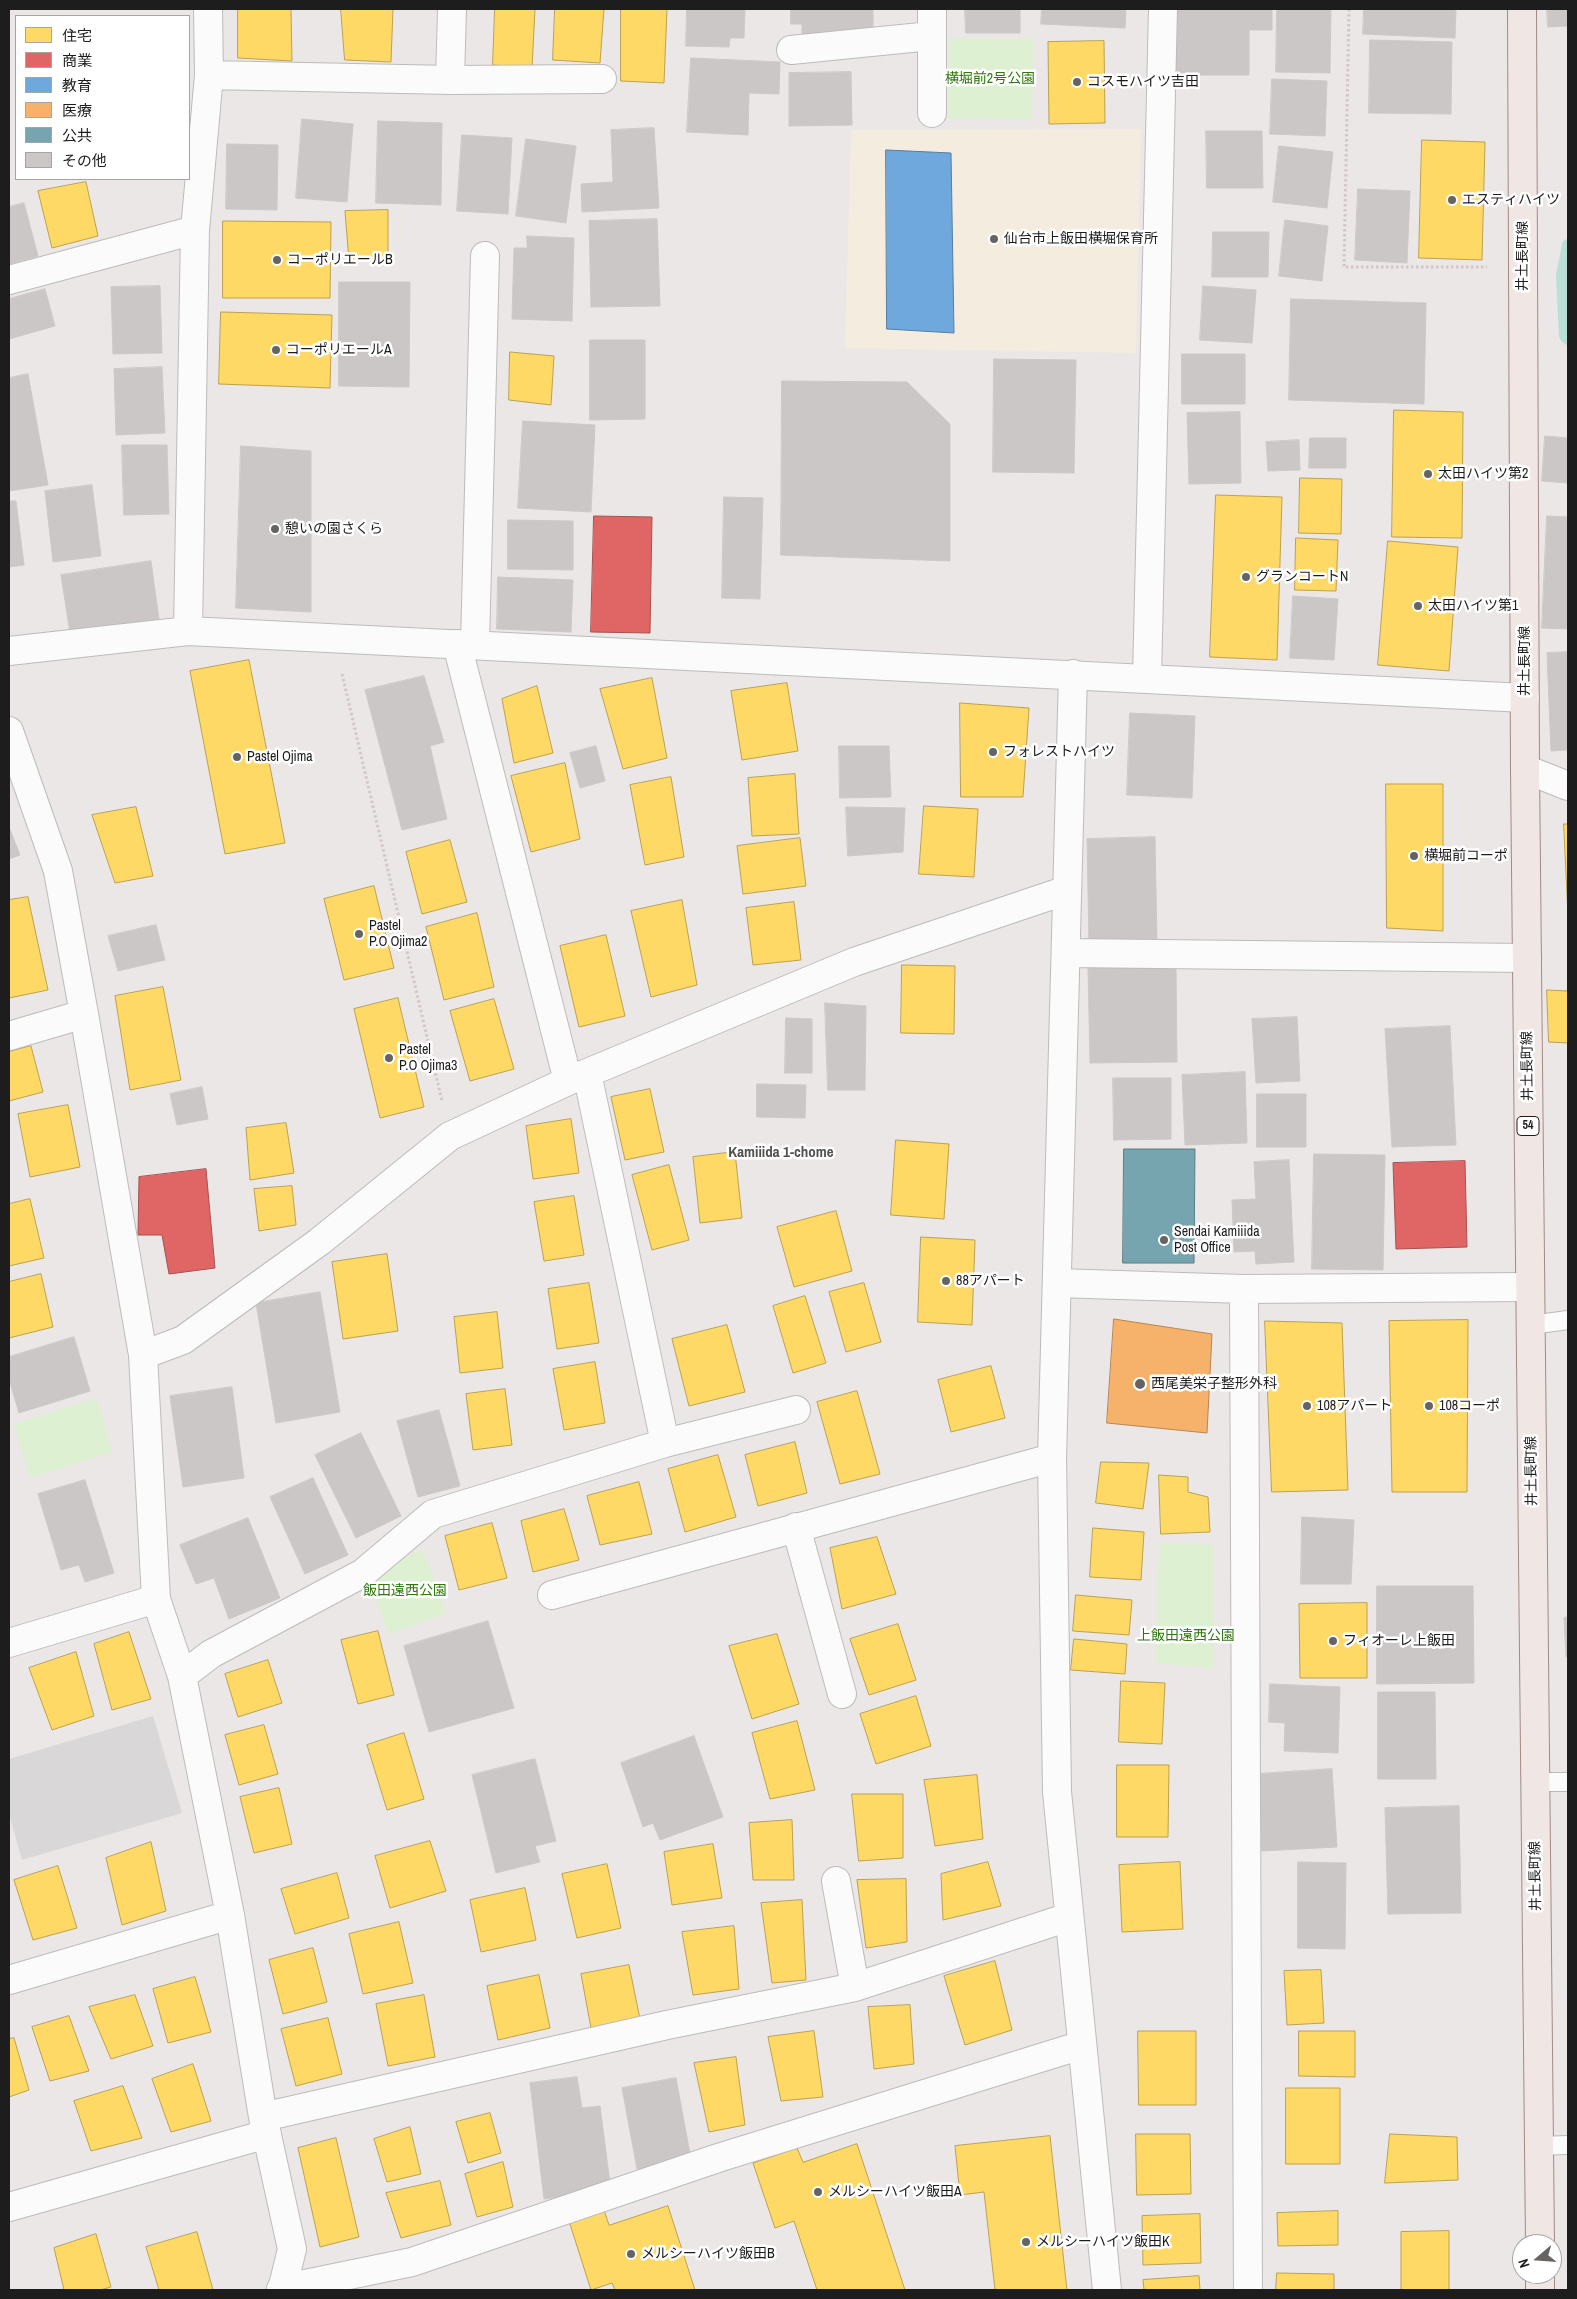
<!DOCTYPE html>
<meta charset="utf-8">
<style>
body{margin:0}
#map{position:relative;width:1577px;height:2299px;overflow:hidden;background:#ebe7e6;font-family:"Archivo Narrow","Noto Sans JP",sans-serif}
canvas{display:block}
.frame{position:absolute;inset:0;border:10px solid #1d1d1d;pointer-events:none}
.legend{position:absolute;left:15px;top:15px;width:175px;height:165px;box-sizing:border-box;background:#fff;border:1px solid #a5a5a5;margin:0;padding:6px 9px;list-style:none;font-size:15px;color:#1d1d1d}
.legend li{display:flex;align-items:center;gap:10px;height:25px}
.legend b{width:25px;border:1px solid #a5a5a5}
.north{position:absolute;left:1512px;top:2234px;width:50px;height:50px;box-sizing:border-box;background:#fff;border:1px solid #a5a5a5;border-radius:50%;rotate:252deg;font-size:14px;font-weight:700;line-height:20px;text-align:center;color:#1d1d1d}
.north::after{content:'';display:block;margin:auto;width:18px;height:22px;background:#656463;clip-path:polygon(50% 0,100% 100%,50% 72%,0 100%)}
</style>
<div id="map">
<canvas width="1577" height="2299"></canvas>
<div class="frame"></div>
<ul class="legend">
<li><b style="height:14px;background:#ffd966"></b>住宅</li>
<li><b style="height:14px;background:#e06666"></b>商業</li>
<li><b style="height:14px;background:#6fa8dc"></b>教育</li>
<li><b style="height:14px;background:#f6b26b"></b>医療</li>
<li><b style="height:14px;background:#76a5af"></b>公共</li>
<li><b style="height:14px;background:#ccc7c7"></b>その他</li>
</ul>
<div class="north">N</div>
</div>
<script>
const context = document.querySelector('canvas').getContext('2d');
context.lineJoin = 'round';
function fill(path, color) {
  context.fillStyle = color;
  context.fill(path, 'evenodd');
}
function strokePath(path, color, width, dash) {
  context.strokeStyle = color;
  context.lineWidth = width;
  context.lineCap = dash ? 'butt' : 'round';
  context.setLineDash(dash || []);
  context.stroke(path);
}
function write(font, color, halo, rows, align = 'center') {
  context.font = font + ' "Archivo Narrow","Noto Sans JP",sans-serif';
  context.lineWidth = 5;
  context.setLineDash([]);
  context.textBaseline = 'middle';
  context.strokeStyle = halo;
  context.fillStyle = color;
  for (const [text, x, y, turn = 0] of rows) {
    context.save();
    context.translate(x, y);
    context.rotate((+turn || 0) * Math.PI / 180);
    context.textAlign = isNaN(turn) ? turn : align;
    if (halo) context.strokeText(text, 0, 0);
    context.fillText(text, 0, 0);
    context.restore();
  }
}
const education = new Path2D(`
 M1141,129L1136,353L845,348L851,130Z`);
const park = new Path2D(`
 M949,38L1033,39L1032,119L948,118Z
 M97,1398L112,1452L30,1478L14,1424Z
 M1159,1543L1213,1545L1214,1668L1156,1663Z
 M423,1550L446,1613L389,1634L369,1581L394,1560Z`);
const parking = new Path2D(`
 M153,1716L182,1813L22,1860L9,1814V1759Z`);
const homes = new Path2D(`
 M238,9H291L292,61L238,58Z
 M341,9H393L391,62L345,60Z
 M495,9H535L532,68L493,65Z
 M555,9H604L600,63L553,60Z
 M621,9H667L664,83L621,81Z
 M1104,41L1105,123L1049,124L1048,42Z
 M1422,140L1485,142L1482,260L1419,258Z
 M86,182L98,236L52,248L38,191Z
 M388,210V259L349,261L345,211Z
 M223,221L331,222L330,298H223Z
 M221,312L332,315L330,388L219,384Z
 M510,352L554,356L551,405L509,400Z
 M1394,410L1463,412L1462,538L1392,537Z
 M1300,478L1342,479L1341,534L1299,533Z
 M1216,495L1282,497L1277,660L1210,657Z
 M1296,538L1338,540L1336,591L1295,590Z
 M1388,541L1458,547L1449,671L1378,665Z
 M249,660L285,843L225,854L190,671Z
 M652,678L667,758L623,769L600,689Z
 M787,683L798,751L742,760L731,691Z
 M537,686L553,753L514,763L502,699Z
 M960,703L1029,708L1023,797H961Z
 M565,763L580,839L531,852L511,776Z
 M795,774L799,834L752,836L748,778Z
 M671,777L684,857L645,865L630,785Z
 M1386,784H1443V931L1387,928Z
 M924,806L978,809L974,877L919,874Z
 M136,807L153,876L115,883L92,815Z
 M1564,824H1568V915Z
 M800,838L806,886L743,894L737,846Z
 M450,840L467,902L422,914L406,852Z
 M374,886L394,968L344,980L324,899Z
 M28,897L48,990L9,998V900Z
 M682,900L697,985L651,997L631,911Z
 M794,902L801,960L753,965L746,908Z
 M477,913L494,987L444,1000L426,927Z
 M606,935L625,1016L579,1027L560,946Z
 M902,965L955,966L954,1034L901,1033Z
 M163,987L181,1080L130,1090L115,996Z
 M1547,990L1568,991V1043L1549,1042Z
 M398,998L424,1107L380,1118L354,1009Z
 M494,999L514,1069L470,1081L450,1011Z
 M31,1046L43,1092L9,1101V1052Z
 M650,1089L664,1152L625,1160L611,1097Z
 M68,1105L80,1167L30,1177L18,1114Z
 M571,1119L579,1173L533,1179L526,1126Z
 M286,1123L294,1173L250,1180L246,1128Z
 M896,1140L949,1144L944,1219L891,1215Z
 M735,1152L742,1218L700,1223L693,1157Z
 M669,1165L689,1240L652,1250L632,1175Z
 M292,1186L296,1225L259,1231L254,1189Z
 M574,1196L584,1255L544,1261L534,1202Z
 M30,1199L44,1258L9,1266V1204Z
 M836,1211L852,1271L794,1287L777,1227Z
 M921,1237L975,1240L972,1325L918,1322Z
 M387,1254L398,1331L343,1339L332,1262Z
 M41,1274L53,1327L9,1338V1282Z
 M589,1283L599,1343L557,1349L548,1289Z
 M864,1283L881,1342L846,1352L829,1292Z
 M805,1296L826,1363L793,1373L773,1306Z
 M497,1312L503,1368L460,1373L454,1317Z
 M1468,1320L1467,1492H1392L1389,1321Z
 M1265,1321L1342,1323L1348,1490L1272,1492Z
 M727,1325L745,1392L689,1406L672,1339Z
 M595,1362L605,1423L564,1430L553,1369Z
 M991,1366L1005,1418L951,1432L938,1380Z
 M505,1389L512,1445L473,1450L466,1394Z
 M857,1391L880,1474L840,1484L817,1402Z
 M795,1442L807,1493L758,1506L745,1455Z
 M718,1455L736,1517L685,1532L668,1469Z
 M1101,1462L1149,1463L1143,1509L1096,1503Z
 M1159,1475L1188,1477V1492L1208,1497L1210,1532L1161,1534Z
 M639,1482L652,1534L600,1545L587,1496Z
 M564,1509L579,1560L533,1572L521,1521Z
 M492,1523L507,1578L459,1590L445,1536Z
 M1093,1528L1144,1532L1141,1580L1090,1577Z
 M877,1537L896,1594L842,1609L830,1548Z
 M1076,1595L1132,1600L1129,1635L1073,1631Z
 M1367,1603V1678H1300L1299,1604Z
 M898,1624L916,1680L869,1695L850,1639Z
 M378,1631L394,1695L358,1704L341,1640Z
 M129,1632L151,1699L112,1710L94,1644Z
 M777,1634L799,1704L752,1719L729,1646Z
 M1074,1639L1127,1644L1125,1674L1071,1670Z
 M76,1652L94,1716L52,1730L29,1668Z
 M268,1660L282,1703L238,1717L225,1674Z
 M1121,1681L1165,1683L1162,1744L1119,1742Z
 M916,1696L931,1746L876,1764L860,1714Z
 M797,1721L815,1790L770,1799L752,1733Z
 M264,1725L278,1774L239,1785L225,1735Z
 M404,1733L424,1799L387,1810L367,1745Z
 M1117,1765H1169L1168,1837H1117Z
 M977,1775L983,1839L935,1846L924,1780Z
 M279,1788L292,1844L254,1853L240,1797Z
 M852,1794H903V1858L859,1861Z
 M792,1820L794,1880H753L749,1823Z
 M430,1841L446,1891L390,1908L375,1856Z
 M151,1842L166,1911L122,1925L106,1858Z
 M713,1844L722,1898L672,1905L664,1852Z
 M988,1862L1001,1906L943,1920L941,1874Z
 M1180,1862L1183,1929L1122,1932L1119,1865Z
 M607,1864L621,1928L577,1938L562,1874Z
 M58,1866L77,1928L33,1940L14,1880Z
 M337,1873L349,1918L295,1934L281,1889Z
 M906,1879L907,1942L866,1948L857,1880Z
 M525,1888L536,1940L481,1952L470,1900Z
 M802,1900L806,1980L772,1983L761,1903Z
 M399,1922L413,1983L363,1994L349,1934Z
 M734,1926L739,1989L693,1995L682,1932Z
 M313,1948L327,2002L283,2014L269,1960Z
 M995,1961L1012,2030L965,2045L944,1976Z
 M629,1965L640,2019L591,2028L581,1974Z
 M1321,1970L1324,2023L1287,2025L1284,1971Z
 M539,1975L550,2028L498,2040L487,1986Z
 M195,1977L211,2032L168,2043L153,1989Z
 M135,1995L153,2046L111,2059L89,2007Z
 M424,1995L435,2057L388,2066L376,2004Z
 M910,2005L914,2064L874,2069L868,2007Z
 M69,2016L89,2071L50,2081L32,2027Z
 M328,2018L342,2074L296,2086L281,2029Z
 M814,2031L823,2097L781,2101L768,2037Z
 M1138,2031H1196V2105H1139Z
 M1299,2031H1355V2077L1299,2076Z
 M14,2038L29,2090L9,2097V2039Z
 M736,2057L745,2125L709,2132L694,2063Z
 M193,2064L211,2121L171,2132L152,2079Z
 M123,2086L142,2138L91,2151L74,2101Z
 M1286,2088H1340V2164H1286Z
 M490,2113L501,2153L468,2163L456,2122Z
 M410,2127L421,2174L387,2182L374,2139Z
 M1136,2134H1190L1191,2194L1137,2195Z
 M1390,2134L1457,2137L1458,2180L1385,2183Z
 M1050,2136L1067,2290H995L984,2192L960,2195L955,2146Z
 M336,2138L359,2237L320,2247L298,2148Z
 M857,2144L905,2290H817L794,2221L775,2228L753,2163L797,2148L803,2162Z
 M503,2162L513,2207L477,2217L465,2174Z
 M440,2181L451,2225L401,2238L386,2193Z
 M668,2206L695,2290H615L612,2283L591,2290L569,2221L604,2210L609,2225Z
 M1338,2211V2245L1278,2246L1277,2213Z
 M1200,2214L1201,2263L1143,2265L1142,2216Z
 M1449,2231V2290H1401V2232Z
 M197,2232L213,2290H159L146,2247Z
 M96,2234L111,2287L100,2290H64L54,2248Z
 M1277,2273L1334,2274V2290H1276Z
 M1199,2276L1200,2290H1144L1143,2280Z`);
const shops = new Path2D(`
 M594,516L652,517L650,633L591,632Z
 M1465,1161L1467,1247L1396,1249L1393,1163Z
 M206,1169L215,1268L169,1274L162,1235H138L139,1177Z`);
const schools = new Path2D(`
 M886,150L951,153L954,333L887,329Z`);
const health = new Path2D(`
 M1114,1319L1212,1334L1207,1433L1107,1423Z`);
const public = new Path2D(`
 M1124,1149H1195L1194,1263H1123Z`);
const stream = new Path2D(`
 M1568,245L1562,276L1565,336L1568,339`);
const building = new Path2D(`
 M687,9H745L744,38H730L729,47L686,46Z
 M791,9H873V34H802V24H791Z
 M965,9H1020V33H966Z
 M1042,9H1126L1125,28L1041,24Z
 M1174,9H1272V30H1249V75H1174Z
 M1277,9H1331L1330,73L1276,72Z
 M1364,9H1456L1455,38L1363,34Z
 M1547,9H1568V26L1548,27Z
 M1370,40L1452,42L1451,114L1369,113Z
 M691,58L780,62L779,94L749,93L748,135L687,132Z
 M851,72L852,125L789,126V73Z
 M1272,79L1327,81L1325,136L1270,134Z
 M302,119L353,124L347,202L296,198Z
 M378,121L442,123L441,205L376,203Z
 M654,128L659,208L582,212L581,184L613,182L611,130Z
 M1206,131H1262L1263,188H1207Z
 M462,135L512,138L508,214L457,211Z
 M526,139L576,146L566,223L516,216Z
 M227,144L278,145L277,210L226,209Z
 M1279,146L1333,152L1327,208L1273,202Z
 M1358,189L1410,191L1407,263L1355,260Z
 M24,203L38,256L9,264V207Z
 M657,219L660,306L591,307L589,221Z
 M1285,220L1328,226L1322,281L1279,276Z
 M1213,232H1269L1268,277H1212Z
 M527,236L574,238L572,321L512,319L514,248H527Z
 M339,282H410L409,387L339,386Z
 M160,286L162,353L113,354L111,287Z
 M1203,286L1256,290L1252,343L1200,340Z
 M45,289L55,326L9,339V299Z
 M1291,299L1426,303L1424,404L1289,400Z
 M590,340H645V419L590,420Z
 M1182,354H1245V404H1182Z
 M994,359L1076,360L1074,473L993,472Z
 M162,367L165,433L116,435L114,369Z
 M28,374L48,485L9,491V378Z
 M782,381L907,382L950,424V561L781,555Z
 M1240,412L1241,483L1189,484L1187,413Z
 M523,421L595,425L591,512L518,508Z
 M1545,436L1568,438V483L1542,481Z
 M1310,438H1346V468H1309Z
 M1299,440L1300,470L1268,471L1266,442Z
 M122,445H167L169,514L124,515Z
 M241,446L311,451V612L236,608Z
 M92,485L101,556L53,562L45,491Z
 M724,497L763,498L760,599L722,598Z
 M9,501H16L24,565L9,567Z
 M1547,516L1568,517V629L1542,628Z
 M508,520L573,521V570L508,569Z
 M151,561L159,619L70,633L61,575Z
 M498,577L573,580L571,632L497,629Z
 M1293,596L1338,599L1334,660L1290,658Z
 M1568,652V750L1551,751L1547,653Z
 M424,676L444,742L430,746L447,819L402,830L365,690Z
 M1130,713L1195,716L1192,798L1127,795Z
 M596,746L605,781L580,788L570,753Z
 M839,746H889L891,797L840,798Z
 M846,807L905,808L903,852L848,856Z
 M9,827L20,855L9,859Z
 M1155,837L1157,942L1089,944L1087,839Z
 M156,925L165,960L118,971L108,936Z
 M1176,967L1177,1062L1090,1063L1088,968Z
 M825,1003L866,1006L865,1090H828Z
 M1297,1017L1300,1081L1256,1083L1252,1019Z
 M786,1018L812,1019V1073H785Z
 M1450,1026L1456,1145L1392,1147L1385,1029Z
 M1245,1072L1247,1143L1185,1145L1182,1075Z
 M1113,1078H1171V1139L1114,1140Z
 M757,1084L806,1085L805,1118L757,1117Z
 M202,1087L208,1119L177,1125L170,1094Z
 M1257,1094H1306V1147H1257Z
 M1314,1154L1385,1155L1383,1270L1312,1269Z
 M1289,1160L1294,1262L1256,1264L1255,1251L1234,1252L1232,1200L1256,1199L1254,1162Z
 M320,1292L340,1412L276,1423L256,1303Z
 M74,1337L90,1391L19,1413L9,1379V1357Z
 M232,1387L244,1478L183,1487L170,1396Z
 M439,1410L460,1486L418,1497L397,1421Z
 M361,1433L401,1516L356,1538L315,1455Z
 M313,1478L348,1555L305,1574L270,1497Z
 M85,1480L114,1573L85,1582L79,1565L61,1570L38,1494Z
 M1302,1517L1354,1520L1351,1584H1301Z
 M248,1518L280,1598L229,1619L214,1578L196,1584L180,1545Z
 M1377,1586H1473L1474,1683L1377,1684Z
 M1568,1617V1657H1566L1564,1618Z
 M488,1621L514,1708L429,1732L404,1646Z
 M1270,1684L1340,1687L1338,1753L1284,1751L1285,1723L1269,1722Z
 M1378,1692H1435L1436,1779H1378Z
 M694,1736L723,1817L660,1840L653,1823L643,1827L621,1763Z
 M535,1759L556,1841L535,1846L540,1862L496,1873L472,1775Z
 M1332,1769L1337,1847L1262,1851L1257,1774Z
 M1459,1806L1461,1913L1388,1914L1385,1808Z
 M1298,1862L1346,1863L1345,1949L1298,1948Z
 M577,2077L582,2108L600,2106L611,2191L544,2199L530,2083Z
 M676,2078L691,2159L637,2169L622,2088Z`);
const path = new Path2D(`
 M1349,9L1344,267H1487
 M342,674L442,1101`);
const service = new Path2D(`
 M1531,1325L1568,1320
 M1535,1782H1568
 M1538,2146L1568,2145`);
const minor = new Path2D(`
 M791,50L931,36
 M209,75L450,80L602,79
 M450,80L452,9
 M932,113V9
 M9,280L195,230
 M188,631L195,230L209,75L208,9
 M457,644L568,1081
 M475,645L485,256
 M1073,674L1052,1458L1057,1792L1107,2290
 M1147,678L1163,9
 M9,731L58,871L84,1014L143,1355L156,1599L182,1676L230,1915L263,2117L292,2249L282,2290
 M1525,769L1568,786
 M1066,953L1527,958
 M9,1036L84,1014
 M587,1073L665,1443
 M1057,1283L1244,1289L1530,1287
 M1244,1289L1248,2290
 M143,1355L183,1340L319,1242L450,1136L568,1081L854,962L1067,890
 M796,1527L842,1694
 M552,1595L1052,1458
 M182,1676L211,1654L363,1573L433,1514L665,1443L796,1410
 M836,1881L855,1987
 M9,1980L230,1915
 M263,2117L667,2025L855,1987L1069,1917
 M9,2207L267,2134
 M281,2289L412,2262L718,2158L1082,2045`);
const tertiary = new Path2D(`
 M9,651L188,631L1525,698
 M9,1643L156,1599`);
const primary = new Path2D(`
 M1522,9L1525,769L1540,2244
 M1540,2274V2290`);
const markers = [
 [1077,82,5,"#656463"],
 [1452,200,5,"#656463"],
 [994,239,5,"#656463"],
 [277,260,5,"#656463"],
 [276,350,5,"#656463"],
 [1428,474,5,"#656463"],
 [275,529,5,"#656463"],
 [1246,577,5,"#656463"],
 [1418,606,5,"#656463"],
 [993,752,5,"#656463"],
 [237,757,5,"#656463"],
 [1414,856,5,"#656463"],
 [359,934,5,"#656463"],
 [389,1058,5,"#656463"],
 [1164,1240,5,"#656463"],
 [946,1281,5,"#656463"],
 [1140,1384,6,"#656463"],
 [1307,1406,5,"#656463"],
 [1429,1406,5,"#656463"],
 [1333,1641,5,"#656463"],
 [818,2192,5,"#656463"],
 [1026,2242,5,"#656463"],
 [631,2254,5,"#656463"]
];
const shields = [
 [1528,1126,22]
];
const shieldNames = [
 ["54",1528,1126]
];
const parkNames = [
 ["横堀前2号公園",990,79],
 ["飯田遠西公園",405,1591],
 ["上飯田遠西公園",1186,1636]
];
const poiNames = [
 ["コスモハイツ吉田",1087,82],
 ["エスティハイツ",1462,200],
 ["仙台市上飯田横堀保育所",1004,239],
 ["コーポリエールB",287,260],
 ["コーポリエールA",286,350],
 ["太田ハイツ第2",1438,474],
 ["憩いの園さくら",285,529],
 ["グランコートN",1256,577],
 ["太田ハイツ第1",1428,606],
 ["フォレストハイツ",1003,752],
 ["Pastel Ojima",247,757],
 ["横堀前コーポ",1424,856],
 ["Pastel",369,926],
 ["P.O Ojima2",369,942],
 ["Pastel",399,1050],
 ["P.O Ojima3",399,1066],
 ["Sendai Kamiiida",1174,1232],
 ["Post Office",1174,1248],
 ["88アパート",956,1281],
 ["西尾美栄子整形外科",1151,1384],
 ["108アパート",1317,1406],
 ["108コーポ",1439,1406],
 ["フィオーレ上飯田",1343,1641],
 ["メルシーハイツ飯田A",828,2192],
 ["メルシーハイツ飯田K",1036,2242],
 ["メルシーハイツ飯田B",641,2254]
];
const streetNames = [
 ["井土長町線",1523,256,-90],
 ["井土長町線",1525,661,-90],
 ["井土長町線",1528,1066,-91],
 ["井土長町線",1532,1471,-91],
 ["井土長町線",1536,1876,-91]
];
const neighbourhoodNames = [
 ["Kamiiida 1-chome",781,1153]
];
fill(education, '#f5ece0');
fill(park, '#ddf0d1');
fill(parking, '#d9d7d7');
fill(homes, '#ffd966');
strokePath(homes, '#bba150', 1);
fill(shops, '#e06666');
strokePath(shops, '#a65050', 1);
fill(schools, '#6fa8dc');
strokePath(schools, '#567ea3', 1);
fill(health, '#f6b26b');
strokePath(health, '#b58554', 1);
fill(public, '#76a5af');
strokePath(public, '#5b7c83', 1);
strokePath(stream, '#b9dfd7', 12);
fill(building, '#ccc7c7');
strokePath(building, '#cec8c7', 1);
strokePath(service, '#bdbbbb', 20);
strokePath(minor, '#bdbbbb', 30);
strokePath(tertiary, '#bdbbbb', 30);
strokePath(primary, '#a18b83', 30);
strokePath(path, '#d5c6cb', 3, [2.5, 2.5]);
strokePath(service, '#fcfbfb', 18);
strokePath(minor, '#fcfbfb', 28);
strokePath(tertiary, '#fcfbfb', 28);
strokePath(primary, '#f0e6e4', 28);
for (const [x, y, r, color] of markers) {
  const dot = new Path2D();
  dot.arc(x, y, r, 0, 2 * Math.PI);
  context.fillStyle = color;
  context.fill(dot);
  strokePath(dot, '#fff', 2);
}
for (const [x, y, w] of shields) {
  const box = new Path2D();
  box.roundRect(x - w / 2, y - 9.5, w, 19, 4);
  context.fillStyle = '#fff';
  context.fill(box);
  strokePath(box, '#1d1d1d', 1);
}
write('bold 12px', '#1d1d1d', null, shieldNames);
write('14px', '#30780e', '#fff', parkNames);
write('14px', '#1d1d1d', '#fff', poiNames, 'left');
write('14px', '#1d1d1d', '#fff', streetNames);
write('bold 15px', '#505050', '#fff', neighbourhoodNames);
</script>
